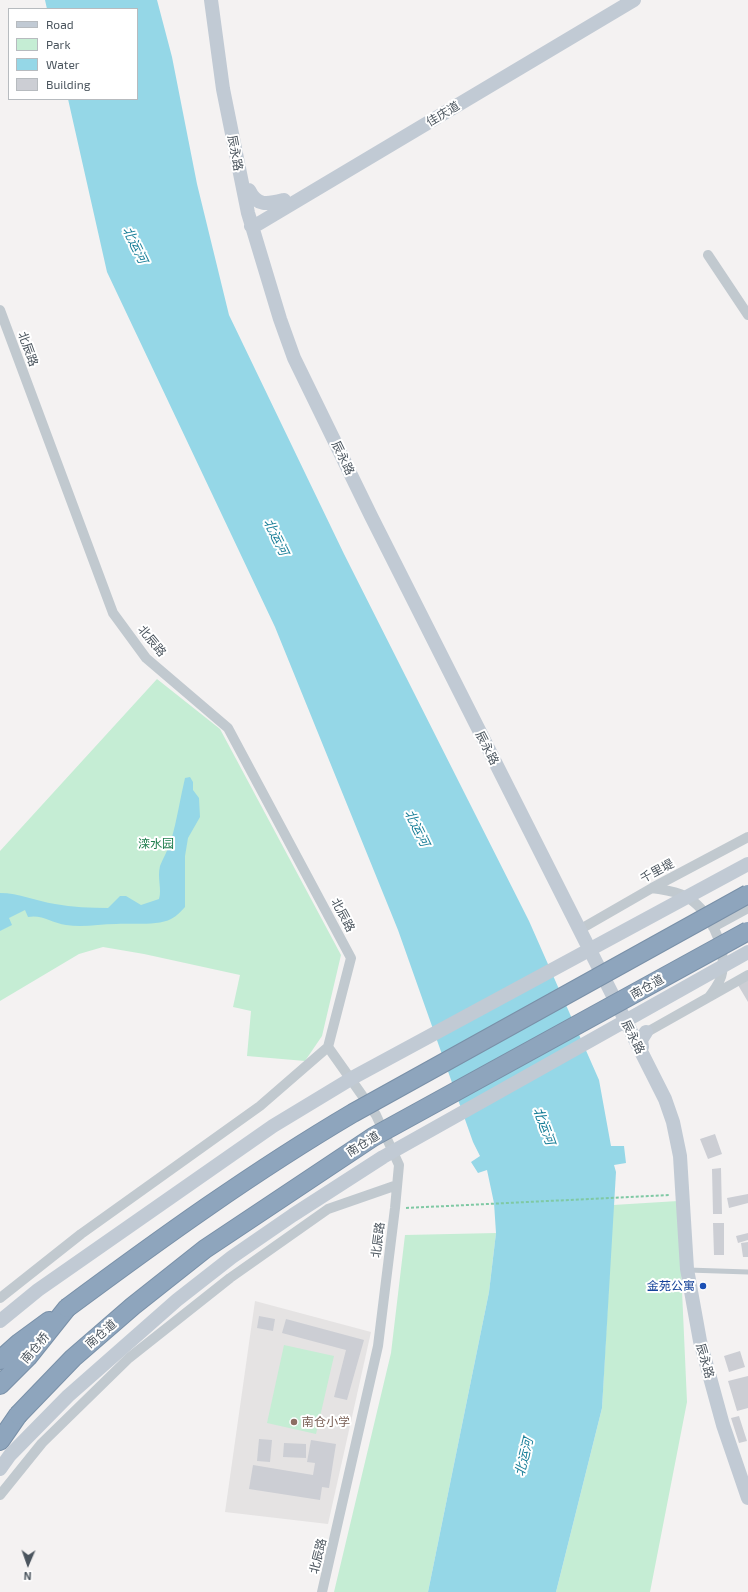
<!DOCTYPE html>
<meta charset="utf-8">
<style>
body{margin:0}
#map{position:relative;width:748px;height:1592px;overflow:hidden;background:#f4f2f2;font-family:"Exo 2",sans-serif}
canvas{display:block}
.legend{position:absolute;left:8px;top:8px;width:130px;height:92px;box-sizing:border-box;background:#fff;border:1px solid #b7bbbf;margin:0;padding:5px 7px;list-style:none;font-size:12px;color:#4b555e}
.legend li{display:flex;align-items:center;gap:8px;height:20px}
.legend b{width:20px;border:1px solid #b7bbbf}
.north{position:absolute;left:8px;top:1544px;width:40px;height:40px;-webkit-text-stroke:3px #fff;paint-order:stroke;rotate:182deg;font-size:11px;font-weight:700;line-height:16px;text-align:center;color:#4b555e}
.north::after{content:'';display:block;margin:auto;width:14px;height:18px;background:#4b555e;clip-path:polygon(50% 0,100% 100%,50% 72%,0 100%)}
</style>
<div id="map">
<canvas width="748" height="1592"></canvas>
<ul class="legend">
<li><b style="height:5px;background:#c1cad4"></b>Road</li>
<li><b style="height:11px;background:#c5edd4"></b>Park</li>
<li><b style="height:11px;background:#95d7e7"></b>Water</li>
<li><b style="height:11px;background:#ccced4"></b>Building</li>
</ul>
<div class="north">N</div>
</div>
<script>
const context = document.querySelector('canvas').getContext('2d');
context.lineJoin = 'round';
function fill(path, color) {
  context.fillStyle = color;
  context.fill(path, 'evenodd');
}
function strokePath(path, color, width, dash) {
  context.strokeStyle = color;
  context.lineWidth = width;
  context.lineCap = dash ? 'butt' : 'round';
  context.setLineDash(dash || []);
  context.stroke(path);
}
function write(font, color, halo, rows, align = 'center') {
  context.font = font + ' "Exo 2","Noto Sans SC",sans-serif';
  context.lineWidth = 4;
  context.setLineDash([]);
  context.textBaseline = 'middle';
  context.strokeStyle = halo;
  context.fillStyle = color;
  for (const [text, x, y, turn = 0] of rows) {
    context.save();
    context.translate(x, y);
    context.rotate((+turn || 0) * Math.PI / 180);
    context.textAlign = isNaN(turn) ? turn : align;
    if (halo) context.strokeText(text, 0, 0);
    context.fillText(text, 0, 0);
    context.restore();
  }
}
const education = new Path2D(`
 M255,1301L371,1332L328,1524L225,1512Z`);
const green = new Path2D(`
 M157,679L220,729L341,955L322,1036L305,1061L247,1056L251,1011L233,1007L240,975L144,954L103,947L79,954L0,1001V851Z
 M678,1201L687,1402L650,1592H556L602,1408L613,1205Z
 M496,1233L489,1292L428,1592H334L391,1353L405,1235Z
 M284,1345L334,1356L316,1434L267,1423Z`);
const water = new Path2D(`
 M45,0H157L172,57L197,184L229,315L344,554L529,921L599,1080L611,1146H624L626,1163L614,1165L616,1172L602,1408L556,1592H428L489,1292L496,1233L494,1203L487,1170L478,1173L471,1162L480,1156L473,1142L398,930L275,627L107,272L68,99H137V9H47Z
 M190,777L193,782V790L199,798L200,817L188,838L185,856V907C181,911 177,916 171,919C158,926 130,923 116,924C99,924 83,928 66,925C53,923 41,914 28,917L25,910L9,918L12,925L0,931V893C19,893 36,901 55,904C72,907 91,908 108,908L120,896H126L141,905L159,899C162,889 157,878 160,866C163,858 168,850 171,841C177,820 180,799 185,778Z`);
const building = new Path2D(`
 M748,980V1002L738,985Z
 M715,1134L722,1154L708,1159L700,1139Z
 M721,1168L722,1214H713L712,1169Z
 M748,1194V1203L729,1208L727,1198Z
 M713,1223H724V1255H714Z
 M748,1233V1240L738,1243L736,1236Z
 M748,1242V1257H743L741,1243Z
 M259,1316L275,1319L273,1331L257,1328Z
 M286,1319L364,1340L347,1400L334,1397L346,1350L282,1333Z
 M740,1351L745,1367L729,1372L724,1356Z
 M748,1376V1408L737,1411L728,1381Z
 M739,1416L747,1441L739,1443L731,1418Z
 M259,1439L272,1440L270,1462L257,1461Z
 M311,1440L336,1444L329,1488L322,1487L320,1500L249,1489L253,1465L313,1475L315,1463L307,1462Z
 M284,1443L306,1444V1458L283,1457Z`);
const path = new Path2D(`
 M406,1208L670,1195`);
const lane = new Path2D(`
 M688,1270L748,1272`);
const street = new Path2D(`
 M708,255L748,315
 M0,310L113,613L146,658L228,728L351,958L328,1047L376,1115L399,1165L395,1208L378,1346L322,1592
 M652,888C663,890 675,891 685,896C709,909 727,946 722,973C721,982 714,990 709,997
 M713,927L748,908
 M579,930L652,888L748,837
 M640,1036L748,975
 M0,1298L81,1234L260,1106L328,1047
 M0,1495L42,1443L129,1358L230,1278L328,1209L397,1185`);
const secondary = new Path2D(`
 M211,0L223,89L248,213L280,319L294,358L371,516L665,1099L673,1122L680,1156L687,1269L700,1341L723,1425L748,1498
 M249,190C257,207 268,204 284,200
 M251,226L258,224L634,0
 M642,1047L641,1040L646,1032`);
const highway = new Path2D(`
 M0,1360L19,1343L49,1321
 M0,1385L28,1357L67,1308
 M0,1441L18,1415`);
const secondaryBridge = new Path2D(`
 M0,1321L38,1290L273,1126L354,1077L748,864
 M0,1469L10,1455L68,1396L177,1300L232,1257L293,1215L383,1157L748,952`);
const highwayBridge = new Path2D(`
 M67,1308C160,1239 253,1172 353,1113L748,894
 M18,1415L73,1358L133,1306L205,1249L373,1137L748,931`);
const markers = [
 [703,1286,4,"#1a4fb4"],
 [294,1422,4,"#8d6e63"]
];
const streetNames = [
 ["佳庆道",443,114,-31],
 ["辰永路",235,153,79],
 ["北辰路",28,349,70],
 ["辰永路",343,458,64],
 ["北辰路",152,641,50],
 ["辰永路",487,748,63],
 ["千里堤",657,871,-28],
 ["北辰路",343,915,62],
 ["南仓道",647,987,-29],
 ["辰永路",633,1037,63],
 ["南仓道",363,1144,-32],
 ["北辰路",378,1240,-83],
 ["南仓道",101,1334,-41],
 ["南仓桥",35,1348,-50],
 ["辰永路",705,1361,74],
 ["北辰路",318,1556,-76]
];
const parkNames = [
 ["滦水园",156,844]
];
const transitNames = [
 ["金苑公寓",695,1286]
];
const educationNames = [
 ["南仓小学",302,1422]
];
const waterNames = [
 ["北运河",135,245,64],
 ["北运河",276,537,64],
 ["北运河",417,828,64],
 ["北运河",544,1126,70],
 ["北运河",524,1457,-76]
];
fill(education, '#e5e3e3');
fill(green, '#c5edd4');
fill(water, '#95d7e7');
fill(building, '#ccced4');
strokePath(highway, '#7990a8', 20);
strokePath(path, '#7fc9a4', 2, [3, 2]);
strokePath(lane, '#c1c9cf', 5);
strokePath(street, '#c1c9cf', 10);
strokePath(secondary, '#c1cad4', 14);
strokePath(highway, '#8ea5bd', 18);
strokePath(highwayBridge, '#7990a8', 20, []);
strokePath(secondaryBridge, '#c1cad4', 14);
strokePath(highwayBridge, '#8ea5bd', 18);
for (const [x, y, r, color] of markers) {
  const dot = new Path2D();
  dot.arc(x, y, r, 0, 2 * Math.PI);
  context.fillStyle = color;
  context.fill(dot);
  strokePath(dot, '#fff', 1.5);
}
write('12px', '#4b555e', '#fff', streetNames);
write('12px', '#1e7d4d', '#fff', parkNames);
write('12px', '#164399', '#fff', transitNames, 'right');
write('12px', '#785e54', '#fff', educationNames, 'left');
write('italic 13px', '#167d97', '#fff', waterNames);
</script>
